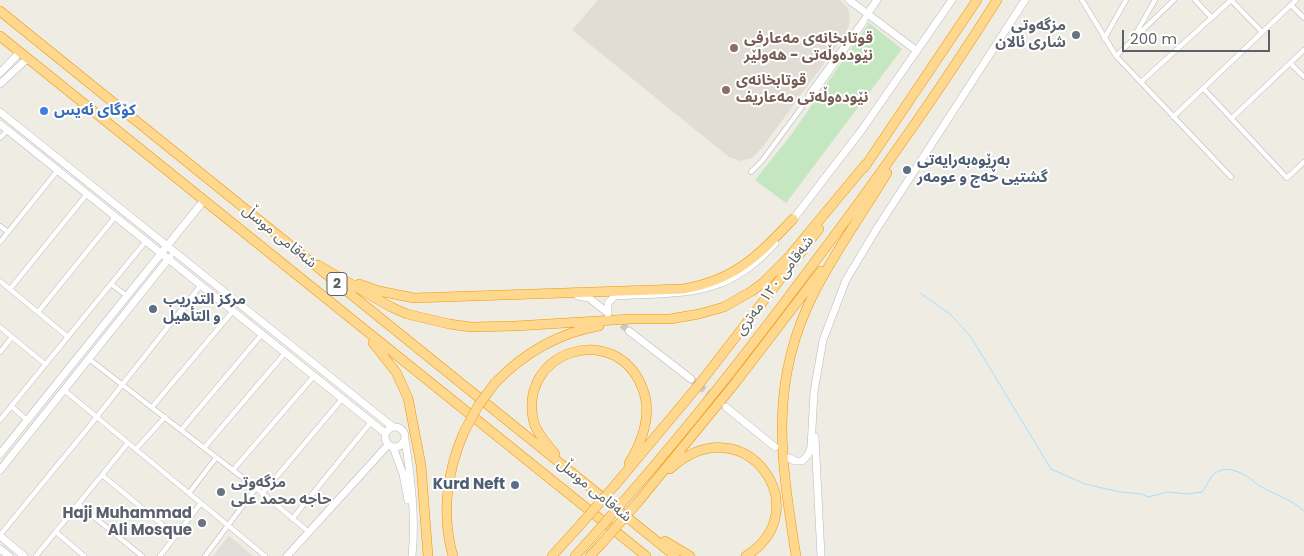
<!DOCTYPE html>
<meta charset="utf-8">
<style>
body{margin:0}
#map{position:relative;width:1304px;height:556px;overflow:hidden;background:#efece4;font-family:Poppins,sans-serif}
canvas{display:block}
.scale{position:absolute;left:1122px;top:30px;width:148px;height:22px;box-sizing:border-box;border:2px solid #5c6165;border-top:0;padding-left:6px;font-size:15px;line-height:18px;white-space:nowrap;color:#5c6165;-webkit-text-stroke:4px #fff;paint-order:stroke}
</style>
<div id="map">
<canvas width="1304" height="556"></canvas>
<div class="scale">200 m</div>
</div>
<script>
const context = document.querySelector('canvas').getContext('2d');
context.lineJoin = 'round';
function fill(path, color) {
  context.fillStyle = color;
  context.fill(path, 'evenodd');
}
function strokePath(path, color, width, dash) {
  context.strokeStyle = color;
  context.lineWidth = width;
  context.lineCap = dash ? 'butt' : 'round';
  context.setLineDash(dash || []);
  context.stroke(path);
}
function write(font, color, halo, rows, align = 'center') {
  context.font = font + ' Poppins,"Noto Sans Arabic",sans-serif';
  context.lineWidth = 4;
  context.setLineDash([]);
  context.textBaseline = 'middle';
  context.strokeStyle = halo;
  context.fillStyle = color;
  for (const [text, x, y, turn = 0] of rows) {
    context.save();
    context.translate(x, y);
    context.rotate((+turn || 0) * Math.PI / 180);
    context.textAlign = isNaN(turn) ? turn : align;
    if (halo) context.strokeText(text, 0, 0);
    context.fillText(text, 0, 0);
    context.restore();
  }
}
const industrial = new Path2D(`
 M229,536L253,556H213Z`);
const education = new Path2D(`
 M598,0H840L848,8L850,20L847,32L762,148L752,158L740,161L729,157L572,30Z`);
const green = new Path2D(`
 M869,23L902,49L786,203L755,180L791,135Z`);
const stream = new Path2D(`
 M920,293L950,314L971,337L1051,469L1085,484L1120,492L1142,494L1148,497L1167,492L1188,494L1202,492C1208,484 1211,472 1222,470C1228,468 1235,471 1241,473C1248,476 1254,482 1260,486C1274,495 1292,499 1304,511`);
const secondaryTunnel = new Path2D(`
 M614,318L629,331
 M691,379L723,405`);
const street = new Path2D(`
 M1082,0L1116,56L1231,177
 M1195,0L1211,17
 M1231,0L1262,32
 M1291,5L1304,18
 M1135,35L1155,0
 M1104,39L1126,0
 M1116,56L1174,0
 M1290,63L1304,77
 M1141,82L1231,0
 M1203,88L1287,178L1304,162
 M807,100L810,92L865,17
 M1173,117L1296,0
 M1232,118L1304,50
 M0,138L8,130
 M751,172L762,161L807,100L814,94L864,23L868,13
 M0,226L8,232
 M0,242L58,170
 M0,281L68,337
 M111,284L127,296
 M10,289L87,194
 M38,312L115,217
 M0,327L45,364
 M0,352L12,337
 M89,359L256,488L309,532
 M64,390L265,556
 M11,406L27,420
 M152,407L233,311
 M0,420L146,241
 M181,430L262,334
 M204,448L285,353
 M136,449L165,417
 M233,470L314,376
 M102,475L176,536
 M189,493L216,458
 M262,494L342,399
 M78,504L142,556
 M292,519L371,422
 M56,532L84,556
 M0,535L88,428L201,285
 M36,556L128,443
 M160,556L201,503
 M205,556L256,488`);
const secondary = new Path2D(`
 M849,0L917,51
 M868,13L877,0
 M0,73L20,52
 M0,84L28,58
 M0,112L393,427
 M0,124L385,433
 M791,222L861,131L952,0
 M578,296L589,298L608,313
 M608,313V303L615,296C681,292 727,299 775,243
 M629,331L691,379
 M726,407L775,447
 M385 437a10 10 0 1 1 20 0a10 10 0 1 1-20 0Z
 M815,437L821,556
 M405,440C411,478 416,518 412,556
 M393,447L403,474L408,500
 M0,454L204,200
 M789,458L795,461H802L808,455L811,447L814,392L823,340L846,280L876,230L1025,0
 M0,470L170,257
 M0,536L24,556
 M0,549L9,556
 M287,556L388,445`);
const highway = new Path2D(`
 M0,11L675,556
 M0,36L646,556
 M864,168L977,0
 M318,265L391,307L407,314L449,324L471,327L515,326L631,319H670L699,314L724,307L752,291L764,282L787,259L866,164
 M359,284L379,291L414,298L682,289C734,281 758,256 793,219
 M373,343L396,372L408,398L421,465L428,556
 M495,383C524,353 558,333 599,326
 M555,454C548,445 537,434 534,423C516,352 614,319 642,387C653,413 643,440 629,463
 M670,469C743,402 821,509 746,556
 M616,484L697,387L819,229
 M629,495C693,422 753,345 811,267C876,181 939,92 997,0
 M638,502L736,382L821,271
 M665,541L690,556
 M453,556C441,515 447,471 464,432
 M552,556L581,524
 M575,556L594,535
 M590,556L603,542
 M796,556C781,460 768,383 814,293C835,251 863,213 887,173`);
const highwayBridge = new Path2D(`
 M464,432L478,406L495,383
 M581,524L616,484
 M594,535L629,495
 M603,542L638,502`);
const markers = [
 [1076,35,5,"#6b7280"],
 [734,48,5,"#8d6e63"],
 [726,90,5,"#8d6e63"],
 [44,111,5,"#3f7fe0"],
 [907,170,5,"#5c6f8a"],
 [153,309,5,"#5c6f8a"],
 [515,485,5,"#5c6f8a"],
 [221,492,5,"#6b7280"],
 [202,523,5,"#6b7280"]
];
const shields = [
 [337,284,20]
];
const shieldNames = [
 ["2",337,284]
];
const worshipNames = [
 ["مزگەوتی",1066,26],
 ["شاری ئالان",1066,43],
 ["مزگه‌وتی",231,483,"left"],
 ["حاجه‌ محمد علی",231,500,"left"],
 ["Haji Muhammad",192,514],
 ["Ali Mosque",192,531]
];
const educationNames = [
 ["قوتابخانەی مەعارفی",744,39],
 ["نێودەوڵەتی - هەولێر",744,56],
 ["قوتابخانەی",736,81],
 ["نێودەوڵەتی مەعاریف",736,98]
];
const shopNames = [
 ["کۆگای ئەیس",54,111]
];
const serviceNames = [
 ["بەڕێوەبەرایەتی",917,161],
 ["گشتیی حەج و عومەر",917,178],
 ["مركز التدريب",163,300],
 ["و التأهيل",163,317],
 ["Kurd Neft",505,485,"right"]
];
const streetNames = [
 ["شەقامی موسڵ",279,237,39],
 ["شەقامی ١٢٠ مەتری",775,286,-53],
 ["شەقامی موسڵ",594,491,39]
];
fill(industrial, '#e0ded9');
fill(education, '#e1ddd5');
fill(green, '#c4e6c1');
strokePath(stream, '#a4deff', 1);
strokePath(secondaryTunnel, '#cac9c4', 7, [7, 3.5]);
strokePath(street, '#b7babe', 5.5);
strokePath(secondary, '#b6babe', 8);
strokePath(highway, '#f39501', 10);
strokePath(street, '#fff', 4.5);
strokePath(secondary, '#fff', 7);
strokePath(highway, '#fdd88e', 9);
strokePath(highwayBridge, '#f39501', 10, []);
strokePath(highwayBridge, '#fdd88e', 9);
for (const [x, y, r, color] of markers) {
  const dot = new Path2D();
  dot.arc(x, y, r, 0, 2 * Math.PI);
  context.fillStyle = color;
  context.fill(dot);
  strokePath(dot, '#fff', 2);
}
for (const [x, y, w] of shields) {
  const box = new Path2D();
  box.roundRect(x - w / 2, y - 11.5, w, 23, 4);
  context.fillStyle = '#fff';
  context.fill(box);
  strokePath(box, '#5c6165', 1);
}
write('bold 14px', '#5c6165', null, shieldNames);
write('bold 15px', '#5b616d', '#fff', worshipNames, 'right');
write('bold 15px', '#785e54', '#fff', educationNames, 'left');
write('bold 15px', '#366cbe', '#fff', shopNames, 'left');
write('bold 15px', '#4e5e75', '#fff', serviceNames, 'left');
write('15px', '#5c6165', '#fff', streetNames);
</script>
